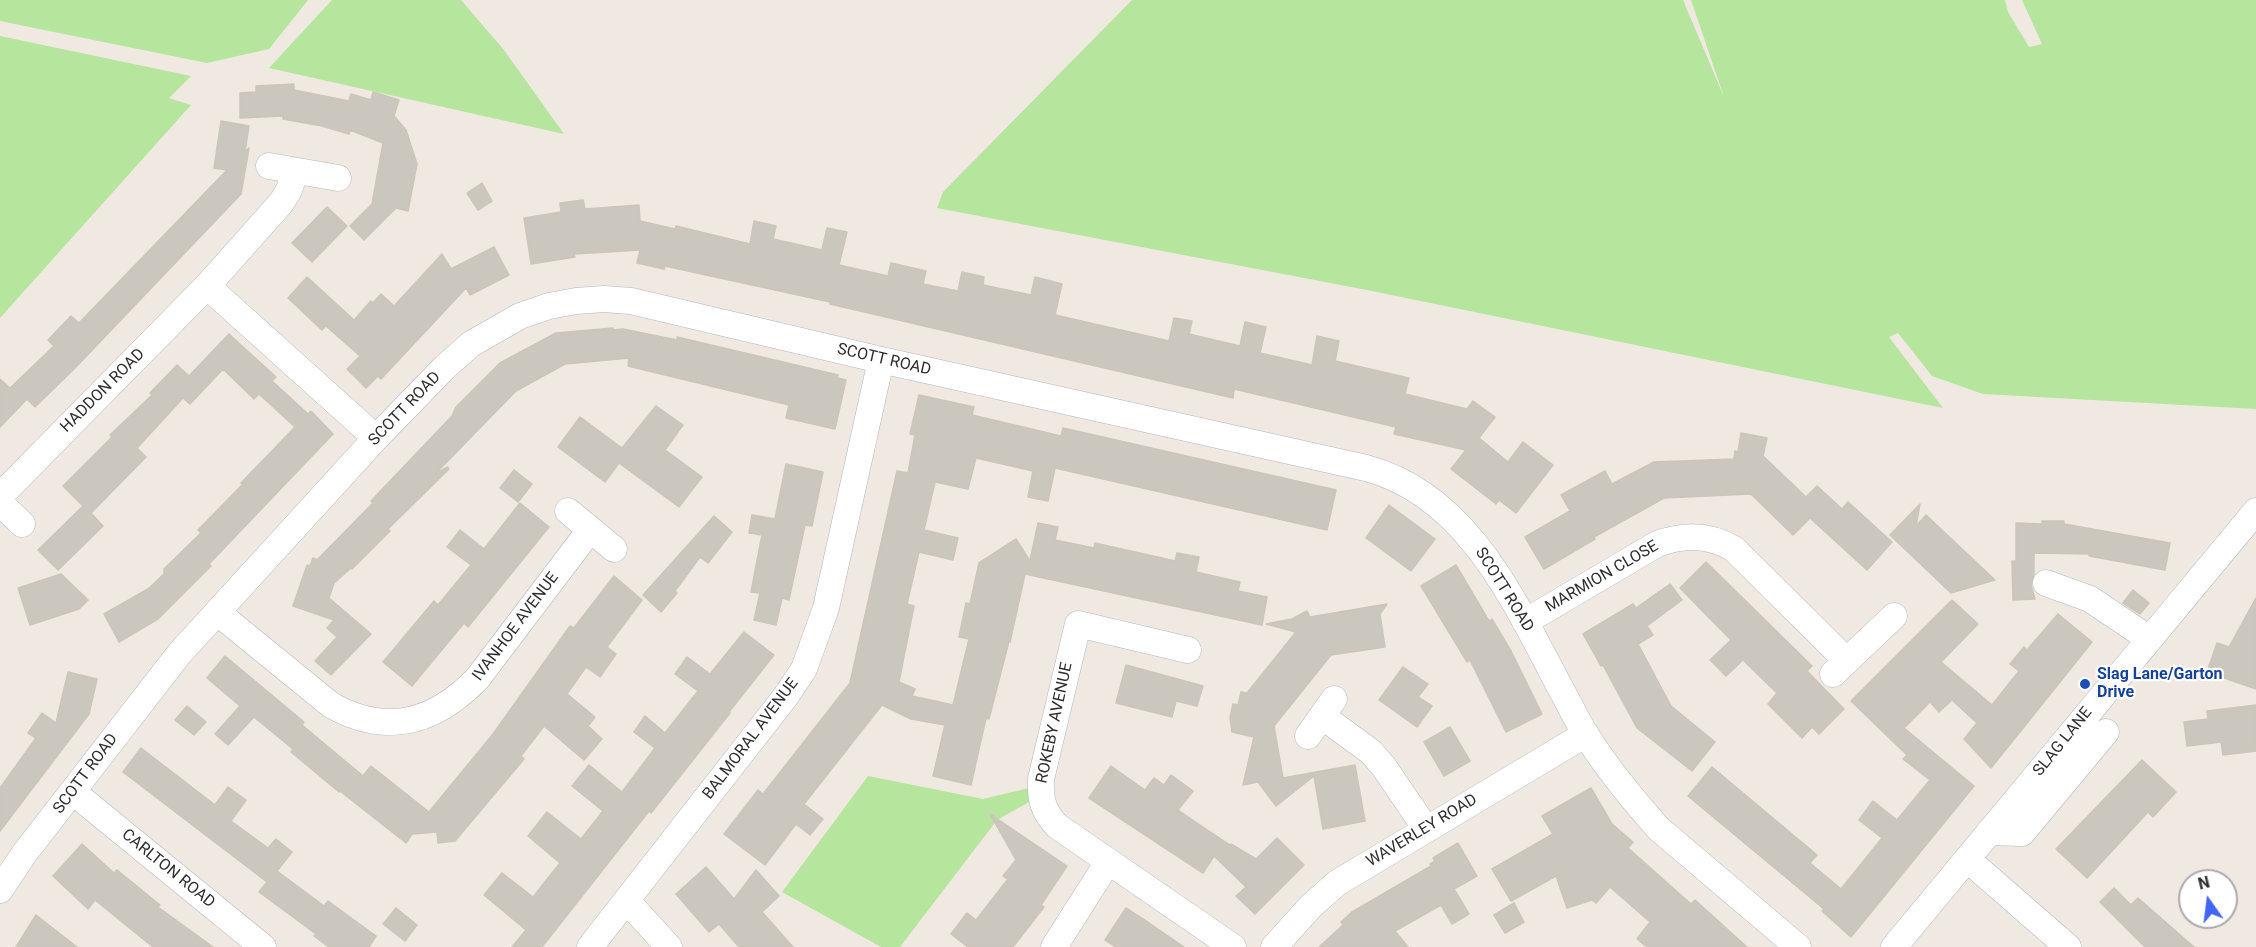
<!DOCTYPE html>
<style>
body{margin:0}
#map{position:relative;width:2256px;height:947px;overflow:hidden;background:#efe9e1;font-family:Roboto,sans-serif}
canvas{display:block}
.north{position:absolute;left:2178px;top:869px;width:60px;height:60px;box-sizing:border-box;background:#fff;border:2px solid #ababab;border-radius:50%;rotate:346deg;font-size:16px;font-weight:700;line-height:24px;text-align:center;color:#2e2e2e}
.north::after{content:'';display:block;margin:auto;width:21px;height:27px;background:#4264fb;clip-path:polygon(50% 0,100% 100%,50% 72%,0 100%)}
</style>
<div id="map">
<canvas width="2256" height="947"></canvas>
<div class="north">N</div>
</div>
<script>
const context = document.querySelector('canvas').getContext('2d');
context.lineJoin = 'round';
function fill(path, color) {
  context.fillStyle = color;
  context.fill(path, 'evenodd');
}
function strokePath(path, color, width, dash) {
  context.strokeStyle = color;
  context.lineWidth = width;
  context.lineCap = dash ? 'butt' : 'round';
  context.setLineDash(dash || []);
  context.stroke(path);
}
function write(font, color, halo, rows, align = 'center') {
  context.font = font + ' Roboto,sans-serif';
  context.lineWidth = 4.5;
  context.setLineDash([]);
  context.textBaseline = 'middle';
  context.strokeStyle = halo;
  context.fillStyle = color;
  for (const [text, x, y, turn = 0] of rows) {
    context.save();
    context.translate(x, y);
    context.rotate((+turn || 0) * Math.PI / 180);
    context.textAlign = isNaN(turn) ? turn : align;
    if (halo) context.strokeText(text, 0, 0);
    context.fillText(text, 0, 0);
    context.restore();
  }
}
const green = new Path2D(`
 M0,0H308L269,49L207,63L0,21Z
 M332,0H461L504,50L564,134L269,68Z
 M1132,0H1683L1724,97L1691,0H2005L2008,12L2029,47L2042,44L2022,0H2256V409L1983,394L1932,376L1898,333L1889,337L1943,408L1367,290L937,208L943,192Z
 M0,36L191,76L169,98L191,105L0,318Z
 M868,776L983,799L1029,788V802L997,820L900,947H881L782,892Z`);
const building = new Path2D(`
 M294,84V90L349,101L351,94L371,100L373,92L399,100L394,116L406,130L417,164L408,211L396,208L364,240L350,226L372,204L383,143L350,130L349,134L322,126L283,119V116L240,118V93L256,92V86Z
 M221,121L249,126L245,152L249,148L241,194L76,367L35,407L27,399L0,427V379L10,388L54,346L48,340L71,316L79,323L227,170L214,168Z
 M482,183L492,201L478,210L467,193Z
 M583,200L585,209L639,205L640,221L675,229L676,226L750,244L754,221L776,226L773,239L822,250L827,228L847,232L839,265L888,276L891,263L926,271L923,284L958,291L962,272L984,277L983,285L1031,295L1035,277L1062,284L1055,315L1169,341L1174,318L1192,321L1189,334L1240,346L1245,322L1266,327L1260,353L1312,365L1317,336L1339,341L1335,361L1409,378L1405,394L1467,409L1473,401L1495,417L1479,438L1508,462L1523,442L1553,465L1516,513L1499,500L1496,504L1451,469L1466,450L1394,434L1396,427L1234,389L1233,398L830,304V302L665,266L664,269L637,263L640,250L574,254L575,257L531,264L524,218L561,212L560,203Z
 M327,207L347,226L312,262L292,243Z
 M494,247L509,275L470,295L466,288L381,379L378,376L366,388L347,369L360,356L326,326L322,330L288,298L307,277L354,320L371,301L373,303L381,294L394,306L442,254L451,269Z
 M613,328V330L623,329L677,340V337L838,375L837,378L846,380L835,429L786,418L789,405L628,366L629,358L565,364L516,391L436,473L448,467L449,469L388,529L390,531L352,569L351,568L334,583L329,598L371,634L331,675L315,661L337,637L327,628L334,620L293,606L307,565L310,566L313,558L317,560L373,503L371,501L452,416L456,407L500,363L556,333Z
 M229,334L276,377L272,381L308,414L311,411L333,434L209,564L211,566L158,619L119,642L104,614L148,589L164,574V569L201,533L198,530L243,484L241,483L295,427L259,394L254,399L223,369L190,404L183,398L137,448L146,457L91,513L90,512L103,526L58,570L38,550L83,506L63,486L112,437L110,435L152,395L150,393L177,365L189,376Z
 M919,395L974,407L972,415L1061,436L1063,428L1336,490L1327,530L1055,468L1048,501L1028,497L1033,471L976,458L968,489L935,482L924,530L958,538L953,560L919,552L907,604L914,606L899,682L915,689L912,696L953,705L969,639L959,637L966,603L970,604L979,563L1016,539L1030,561L1038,523L1058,527L1055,540L1094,548L1095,543L1175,561L1177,553L1199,557L1196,572L1240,582L1238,591L1267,597L1262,625L1025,574L1010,642L1009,641L989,719L986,718L971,785L933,776L945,725L911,719L882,705L804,804L823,819L810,835L796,824L765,865L724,834L758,790L763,794L850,683L897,471L908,473L915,435L910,434Z
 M656,406L683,425L665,450L702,477L679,507L619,463L605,482L558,447L580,417L622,448Z
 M1741,433L1767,438L1763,456L1806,497L1817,486L1842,509L1848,502L1892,542L1867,570L1810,518L1793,535L1751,494L1664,498L1594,537L1595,539L1544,569L1525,537L1570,511L1561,495L1605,471L1612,484L1654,462L1734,459L1735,451L1738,452Z
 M786,464L823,472L812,526L805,525L789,600L782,598L776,625L754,620L760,593L751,592L762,535L749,533L752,515L775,519Z
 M514,470L532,484L518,502L500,488Z
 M520,503L549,527L468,627L464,623L412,686L383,662L434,601L438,605L471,565L447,547L460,530L484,549Z
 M1920,504L1916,526L1926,515L1995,580L1951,593L1890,535Z
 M1389,505L1435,539L1411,571L1366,538Z
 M714,516L732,532L708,563L700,557L675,591L677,593L661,612L643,595Z
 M2042,521H2064V524L2170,543L2165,570L2089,556V554L2034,553V574L2031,585L2035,599L2013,600L2012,561H2016V523L2042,524Z
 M1706,562L1812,666L1807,671L1844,709L1819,734L1812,727L1802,738L1768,704L1777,693L1743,660L1726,676L1710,660L1731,640L1680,588Z
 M1456,565L1489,621L1492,619L1511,651L1542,714L1506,732L1470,660L1467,662L1421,586Z
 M61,574L88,600L79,609L30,625L18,588Z
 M614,576L642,600L607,647L616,654L600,677L586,667L567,694L595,717L588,726L602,739L584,760L544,726L521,756L524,759L455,841L438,843L437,832L412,834L406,843L340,791L339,792L291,752L293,749L254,717L228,745L215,734L240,706L207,678L225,656L304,722L302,725L363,776L371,766L429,812L493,734L570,626L574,628Z
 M1670,584L1682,600L1647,626L1653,635L1638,644L1671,706L1715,742L1692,771L1637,728L1603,665L1601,666L1583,634L1633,604L1636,608Z
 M2133,590L2149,603L2140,614L2123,603Z
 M2256,598V689L2207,672L2217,643L2229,647Z
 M1952,600L1978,624L1941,662L1992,705L2019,671L2010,664L2024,647L2027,650L2058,614L2092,642L1991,768L1964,739L1977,723L1952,700L1939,712L1930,702L1904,728L1974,786L1851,937L1822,911L1824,909L1688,796L1712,767L1817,855L1810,863L1841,889L1882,838L1859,820L1873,801L1897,820L1930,780L1903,759L1907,755L1851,701Z
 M1387,604L1380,614L1385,647L1331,655L1274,726L1283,778L1355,765L1365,821L1323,829L1314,776L1276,806L1258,782L1243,785L1254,737L1232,732L1230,718L1233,704L1238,705L1241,692L1247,693L1296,632L1266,624L1292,619L1307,611L1310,617Z
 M744,632L774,655L729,712L730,713L651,813L649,811L542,947H512L526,930L484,895L502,873L533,897L560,863L528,836L547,812L581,839L603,811L572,786L589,765L622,792L655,748L634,732L645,716L665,733L698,691L675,674L687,657L710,674Z
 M1126,665L1203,686L1197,706L1176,701L1172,717L1116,703Z
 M1403,667L1428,684L1418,697L1432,706L1417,727L1379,700Z
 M68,672L97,679L89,714L0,831V788L36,738L28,733L42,713L56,723Z
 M2256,705V751L2223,755L2221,742L2187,746L2184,722L2208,719L2207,711Z
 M187,706L206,722L194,735L175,720Z
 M1450,727L1470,761L1444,776L1424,742Z
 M141,748L215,805L228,787L246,800L231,821L268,848L276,839L292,852L277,871L324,906L328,901L376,936L369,947H329L314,936L316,934L259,892L267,882L123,772Z
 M2142,760L2176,792L2153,817L2148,812L2087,878L2056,849Z
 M1111,766L1145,790L1154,778L1164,785L1171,775L1193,791L1178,810L1200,825L1230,845L1231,844L1256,859L1277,838L1304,865L1255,914L1236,896L1246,887L1214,856L1203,873L1089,798Z
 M1591,788L1612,824L1633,842L1628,848L1691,904L1695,900L1747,947H1647L1637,939L1650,922L1610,887L1596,903L1592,900L1567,908L1556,876L1511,901L1492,869L1553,834L1542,816Z
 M990,814L1067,866L1041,905L1044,907L1013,947H968L951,934L967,913L976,920L1008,879L1003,876L1016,860Z
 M1458,843L1477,876L1454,889L1469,914L1452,924L1441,905L1395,931L1408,947H1319L1343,925L1341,922L1352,912L1431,866L1430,864L1435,861L1433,858Z
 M82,844L114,873L117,870L160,905L158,907L213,947H153L95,900L88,909L53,876Z
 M706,867L734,899L756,870L779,896L762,912L793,947H739L719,924L709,932L676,894Z
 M2114,888L2131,905L2138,898L2194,947H2145L2100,902Z
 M1514,903L1524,922L1505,933L1494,915Z
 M396,908L417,925L405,941L383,924Z
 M1126,908L1149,923L1184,947H1116L1105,940Z
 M36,915L77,947H16Z`);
const minor = new Path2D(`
 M269,166L338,178
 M207,286L376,438
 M0,496L207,286L281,203L288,192L296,171
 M0,503L22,524
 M568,511L614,549
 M2046,583L2090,599L2148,638
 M218,613L331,705C386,736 434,723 477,679L590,530
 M1525,622L1657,544C1684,534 1709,534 1734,549L1847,661
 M1188,650L1078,624L1041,779C1040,799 1043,811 1057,826L1233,947
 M1833,674L1894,616
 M1322,716L1371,752L1384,767L1426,829
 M1308,736L1334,699
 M73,792L263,947
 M1989,832L2022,833L2106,732
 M1967,859L2068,947
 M0,890L24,854L179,654L376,438L444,368L471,344L520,316L549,306L576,301L604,299L631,301L881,360L1366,468C1469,495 1516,605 1562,691C1570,705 1577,721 1586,735C1607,768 1633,800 1659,829L1798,947
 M627,901L669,947
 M590,947L786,696L804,669L826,608L881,360
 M1054,947L1108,862
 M1274,947L1311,906L1337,883L1586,734
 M1894,947L2256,511`);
const markers = [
 [2085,684,6,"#1a4fb4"]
];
const streetNames = [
 ["SCOTT ROAD",884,360,13],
 ["HADDON ROAD",103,391,-45],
 ["SCOTT ROAD",405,409,-46],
 ["MARMION CLOSE",1602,577,-30],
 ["SCOTT ROAD",1504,590,58],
 ["IVANHOE AVENUE",516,627,-53],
 ["ROKEBY AVENUE",1055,723,-78],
 ["BALMORAL AVENUE",751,739,-53],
 ["SLAG LANE",2063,742,-51],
 ["SCOTT ROAD",86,774,-53],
 ["WAVERLEY ROAD",1422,831,-31],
 ["CARLTON ROAD",168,869,39]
];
const transitNames = [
 ["Slag Lane/Garton",2097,675],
 ["Drive",2097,693]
];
fill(green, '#b6e59e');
fill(building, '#cbc7bf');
strokePath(building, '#cbc5ba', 1.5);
strokePath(minor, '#b4b7c1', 27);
strokePath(minor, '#fff', 26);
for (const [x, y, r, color] of markers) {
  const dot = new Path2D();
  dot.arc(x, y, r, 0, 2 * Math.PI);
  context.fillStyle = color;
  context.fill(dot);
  strokePath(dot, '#fff', 2);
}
write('16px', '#2e2e2e', '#fff', streetNames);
write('bold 16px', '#164399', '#fff', transitNames, 'left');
</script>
